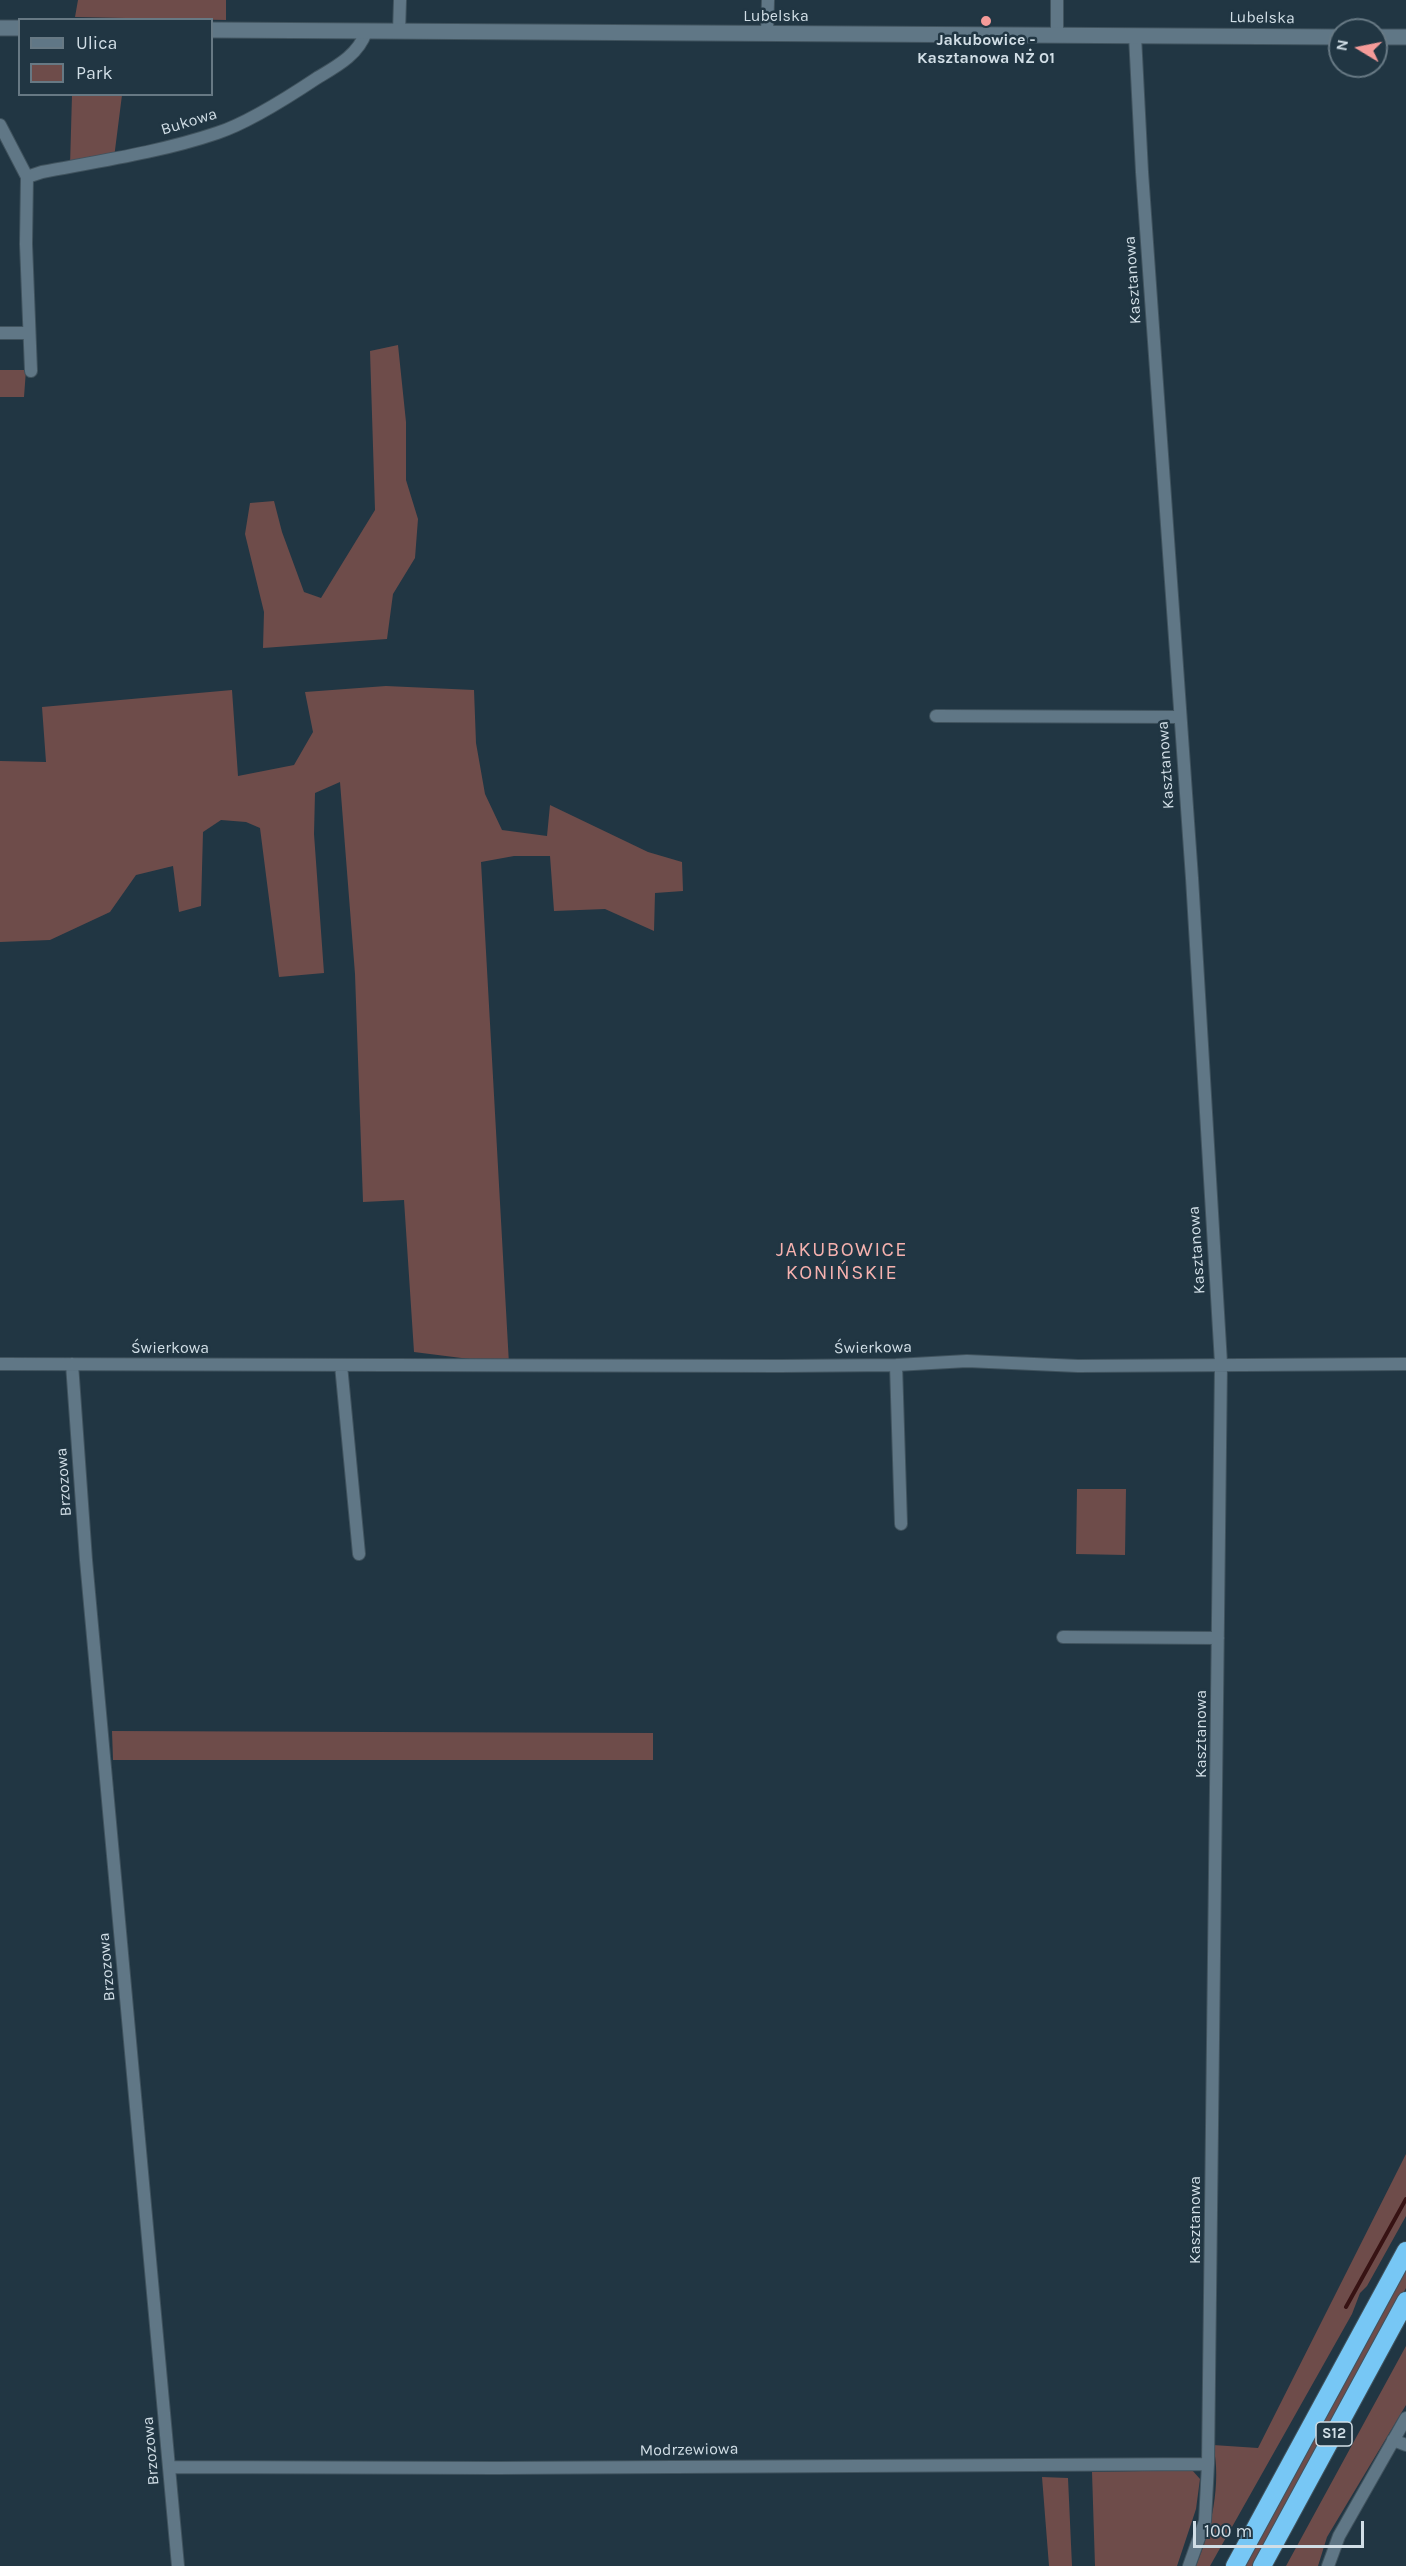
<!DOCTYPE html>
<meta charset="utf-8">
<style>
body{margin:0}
#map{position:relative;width:1406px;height:2566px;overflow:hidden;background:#213643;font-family:Karla,sans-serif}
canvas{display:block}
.legend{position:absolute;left:18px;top:18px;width:195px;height:78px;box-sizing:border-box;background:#213643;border:2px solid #677984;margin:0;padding:8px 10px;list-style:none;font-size:18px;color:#d1dee6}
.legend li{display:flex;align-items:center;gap:12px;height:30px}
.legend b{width:30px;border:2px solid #677984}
.north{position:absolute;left:1328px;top:18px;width:60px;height:60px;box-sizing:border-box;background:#213643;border:2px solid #677984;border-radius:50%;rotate:280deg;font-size:16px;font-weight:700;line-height:24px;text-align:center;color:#d1dee6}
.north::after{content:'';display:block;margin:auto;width:21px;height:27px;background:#f59b99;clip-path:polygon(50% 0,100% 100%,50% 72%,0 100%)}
.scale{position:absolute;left:1193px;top:2521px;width:171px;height:27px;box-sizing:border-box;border:3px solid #d1dee6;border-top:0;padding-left:8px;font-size:18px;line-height:21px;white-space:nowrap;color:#d1dee6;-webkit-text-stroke:4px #213643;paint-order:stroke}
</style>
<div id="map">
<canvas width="1406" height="2566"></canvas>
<ul class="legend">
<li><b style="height:8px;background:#607786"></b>Ulica</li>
<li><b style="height:16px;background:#6e4c4a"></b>Park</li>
</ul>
<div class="north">N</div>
<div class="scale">100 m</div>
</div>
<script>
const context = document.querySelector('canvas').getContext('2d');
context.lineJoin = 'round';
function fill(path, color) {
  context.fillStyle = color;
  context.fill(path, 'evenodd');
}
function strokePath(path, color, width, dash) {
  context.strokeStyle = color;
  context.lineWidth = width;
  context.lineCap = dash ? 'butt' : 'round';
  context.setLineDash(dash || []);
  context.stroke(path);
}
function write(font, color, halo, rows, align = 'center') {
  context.font = font + ' Karla,sans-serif';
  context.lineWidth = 5;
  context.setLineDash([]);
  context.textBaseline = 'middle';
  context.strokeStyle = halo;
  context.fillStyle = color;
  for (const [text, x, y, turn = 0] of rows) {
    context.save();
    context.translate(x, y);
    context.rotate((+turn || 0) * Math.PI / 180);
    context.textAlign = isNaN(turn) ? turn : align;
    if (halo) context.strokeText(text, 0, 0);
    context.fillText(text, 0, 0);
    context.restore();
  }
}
const green = new Path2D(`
 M78,0H226V20L75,17Z
 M72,95H122L114,158L70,166Z
 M398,345L406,422V480L418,519L415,558L393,594L387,639L263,648L264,612L245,534L250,503L274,501L282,532L304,592L321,598L375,510L370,351Z
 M0,370H26L24,397H0Z
 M386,686L474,690L476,743L485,794L502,830L547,836L550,805L648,852L682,862L683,891L655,893L654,931L605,909L554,911L550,856H514L481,862L509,1364L414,1352L404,1200L363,1202L355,974L340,782L315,793L314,834L324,973L279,977L260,828L246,822L221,820L203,832L201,906L179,912L173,866L136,875L110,912L50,940L0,942V761L46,762L42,707L232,690L238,776L294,765L313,732L305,692Z
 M1077,1489H1126L1125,1555L1076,1554Z
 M112,1731L653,1733V1760H113Z
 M1406,2154V2216L1367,2286L1360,2293L1352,2314L1210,2566H1196C1211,2531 1222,2483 1213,2445L1258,2448Z
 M1406,2267V2288L1255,2566H1244Z
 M1406,2346V2405L1327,2537L1318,2566H1286Z
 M1192,2470L1200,2479L1196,2509L1177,2566H1095L1092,2472Z
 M1042,2477L1068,2478L1072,2566H1049Z`);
const stream = new Path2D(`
 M1346,2307L1406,2199`);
const street = new Path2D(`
 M399,32L400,0
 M767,34L768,0
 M1057,35V0
 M1135,36L1142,172L1192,878L1221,1363L1208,2464L1205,2521L1189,2566
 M0,125L27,177L26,244L31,371
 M27,177L42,172C100,161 161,152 217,133C248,123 290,96 317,78C337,66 358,55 366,32
 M0,333H29
 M936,716L1179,717
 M0,1364L780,1366L896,1365L967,1361L1078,1366L1406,1364
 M72,1364L86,1560L178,2566
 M341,1365L359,1554
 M896,1365L901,1524
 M1063,1637L1218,1638
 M1393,2440L1406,2445
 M170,2467L497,2468L1208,2464
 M1328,2566L1339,2536L1406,2418`);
const secondary = new Path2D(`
 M0,28H20
 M212,30L1340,37
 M1376,37H1406`);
const highway = new Path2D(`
 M1235,2566L1406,2251
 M1262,2566L1406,2301`);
const markers = [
 [986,21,6,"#f59b99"]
];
const shields = [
 [1334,2434,36]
];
const shieldNames = [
 ["S12",1334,2434]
];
const streetNames = [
 ["Lubelska",776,16],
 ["Lubelska",1262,18,1],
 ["Bukowa",189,122,-17],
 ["Kasztanowa",1133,280,-94],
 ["Kasztanowa",1166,765,-94],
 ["Kasztanowa",1197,1250,-94],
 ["Świerkowa",170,1348],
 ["Świerkowa",873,1348,-1],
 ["Brzozowa",64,1482,-94],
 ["Kasztanowa",1201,1734,-90],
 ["Brzozowa",107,1967,-95],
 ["Kasztanowa",1195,2220,-90],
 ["Modrzewiowa",689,2450,-1],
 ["Brzozowa",151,2451,-95]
];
const poiNames = [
 ["Jakubowice -",986,40],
 ["Kasztanowa NŻ 01",986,58]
];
const quarterNames = [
 ["JAKUBOWICE",842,1250],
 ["KONIŃSKIE",842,1273]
];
fill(green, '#6e4c4a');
strokePath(stream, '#371213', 4);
strokePath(street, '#40535e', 14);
strokePath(secondary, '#40535e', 17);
strokePath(highway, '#40535e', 20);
strokePath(street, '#607786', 12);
strokePath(secondary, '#607786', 15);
strokePath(highway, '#77c7f5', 18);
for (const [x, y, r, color] of markers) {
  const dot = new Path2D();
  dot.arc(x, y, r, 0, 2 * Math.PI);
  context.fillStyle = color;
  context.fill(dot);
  strokePath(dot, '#213643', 2);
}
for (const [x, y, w] of shields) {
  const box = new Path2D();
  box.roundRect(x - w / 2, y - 12, w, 24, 4.5);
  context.fillStyle = '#213643';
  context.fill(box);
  strokePath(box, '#d1dee6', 1.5);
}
write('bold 15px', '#d1dee6', null, shieldNames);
write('16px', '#d1dee6', '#213643', streetNames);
write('bold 16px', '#d1dee6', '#213643', poiNames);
context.letterSpacing = '1.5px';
write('20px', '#f6b2af', '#213643', quarterNames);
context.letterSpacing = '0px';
</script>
